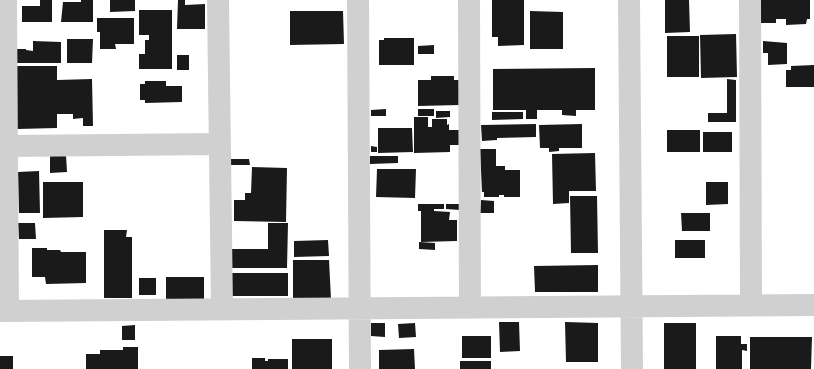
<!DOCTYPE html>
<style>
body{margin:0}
canvas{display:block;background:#fff}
</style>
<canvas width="814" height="369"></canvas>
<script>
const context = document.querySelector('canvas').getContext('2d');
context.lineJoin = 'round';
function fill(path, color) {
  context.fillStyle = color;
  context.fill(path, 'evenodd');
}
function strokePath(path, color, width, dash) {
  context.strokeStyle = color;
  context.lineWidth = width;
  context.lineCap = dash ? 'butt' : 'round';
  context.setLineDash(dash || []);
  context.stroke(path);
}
const building = new Path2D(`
 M40,0H52V22H22V6H40Z
 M81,0H93V22H61L63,2H81Z
 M110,0H135V11L110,12Z
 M178,0H185V5L205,4V29H177Z
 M492,0H524V45L498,46V37H492Z
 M665,0H689L690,32L665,33Z
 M761,0H810V19H807L806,24L786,25V19H776V23H761Z
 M139,10H172V69H139V54H145V40H149V35H139Z
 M290,11H343L344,44L290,45Z
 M530,11L563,12V49H530Z
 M97,18H134V44H115L116,49H100V32H97Z
 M736,34L737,77L701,78L700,35Z
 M667,36H699V77H667Z
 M384,38H414V65H379V40H384Z
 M67,39H93L92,63H67Z
 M33,41L61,42V63H15L16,49H26V50L33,51Z
 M763,41L787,43V64L768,65V53H763Z
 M434,45V54H418V46Z
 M177,55H189V70H177Z
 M814,65V87H786V70H791V66Z
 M16,66H57V80L92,79L93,126H83V118L73,119V114H57V128L17,129Z
 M595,68V110H576V116L562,115V110H537V119H526V110H493V69Z
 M431,76H454V80H460V105L418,106V80H431Z
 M727,79L736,80V122H708V113H727Z
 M145,81H166V86H182V102L145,103V100H140V84H145Z
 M386,109V116H371V110Z
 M418,109H434V116H418Z
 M436,111H450V117L436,118Z
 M492,112H523V119L492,120Z
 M414,117H428V127H432V119H447V125L449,124V130H460L461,145H450V152L414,153Z
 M536,124V137L497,138V140L482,141L481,125Z
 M582,124V148H559V151L549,152V148H540L539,125Z
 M378,128H412L413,152L378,153Z
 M667,130H700V152H667Z
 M703,132H732V152H703Z
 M371,146L377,147V152H371Z
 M480,149H496V166H505V170H520V197H504V195H499V197H484V192H482Z
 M595,153L596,191H569V203L553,204L552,154Z
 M50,155H66L67,172L50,173Z
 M370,156H398V163L370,164Z
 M230,159H249L250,165H230Z
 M252,167L287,168L286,222L234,221V200H245V193H251Z
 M377,169H416L415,198L376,197Z
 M39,171L40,213H19L18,172Z
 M43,182H83V217L43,218Z
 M706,182H728V204L706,205Z
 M570,196H597L598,253H571Z
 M481,200L494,201V213H480Z
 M418,204H444V209H434V211L450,212L449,220H457V241L421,242V211H418Z
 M446,204H460V210L446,209Z
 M681,213H710V231H682Z
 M18,223H35L36,239H19Z
 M268,223H288L287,268H232V249H268Z
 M104,230H127L126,237H132V298H104Z
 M328,240L329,256L294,257V241Z
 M675,240H705V258H675Z
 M419,242L435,243V250L419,249Z
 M32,248H47V250H60L61,252H86V283L46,284L45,277H32Z
 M293,260H329L331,299H293Z
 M598,265V292H535L534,266Z
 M231,273H288V296H231Z
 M166,277H204V300H166Z
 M139,278H156V295H139Z
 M499,322H519L520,351L500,352Z
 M565,322L598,323V362H566Z
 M371,323H385V337L371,336Z
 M415,323L416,337L399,338L398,324Z
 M664,323H696V369H664Z
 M135,325V340H122V326Z
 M462,336H491V358H462Z
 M716,336H741V344H747V351L742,350V369H716Z
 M750,337H812L811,369H750Z
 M292,339H332V369H292Z
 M123,347H138V369H86V354H100V350H123Z
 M414,349L415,369H379V350Z
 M0,356H13V369H0Z
 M252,358H265V361H268V359H288V369H252Z
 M460,361H491V369H460Z`);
const minor = new Path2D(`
 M6,0L8,311
 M218,0L222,309
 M358,0L360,369
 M469,0L470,308
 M629,0L632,369
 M750,0L751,305
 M7,146L219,144
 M0,311L814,305`);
fill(building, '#1a1a1a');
strokePath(minor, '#d0d0d0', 22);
</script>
